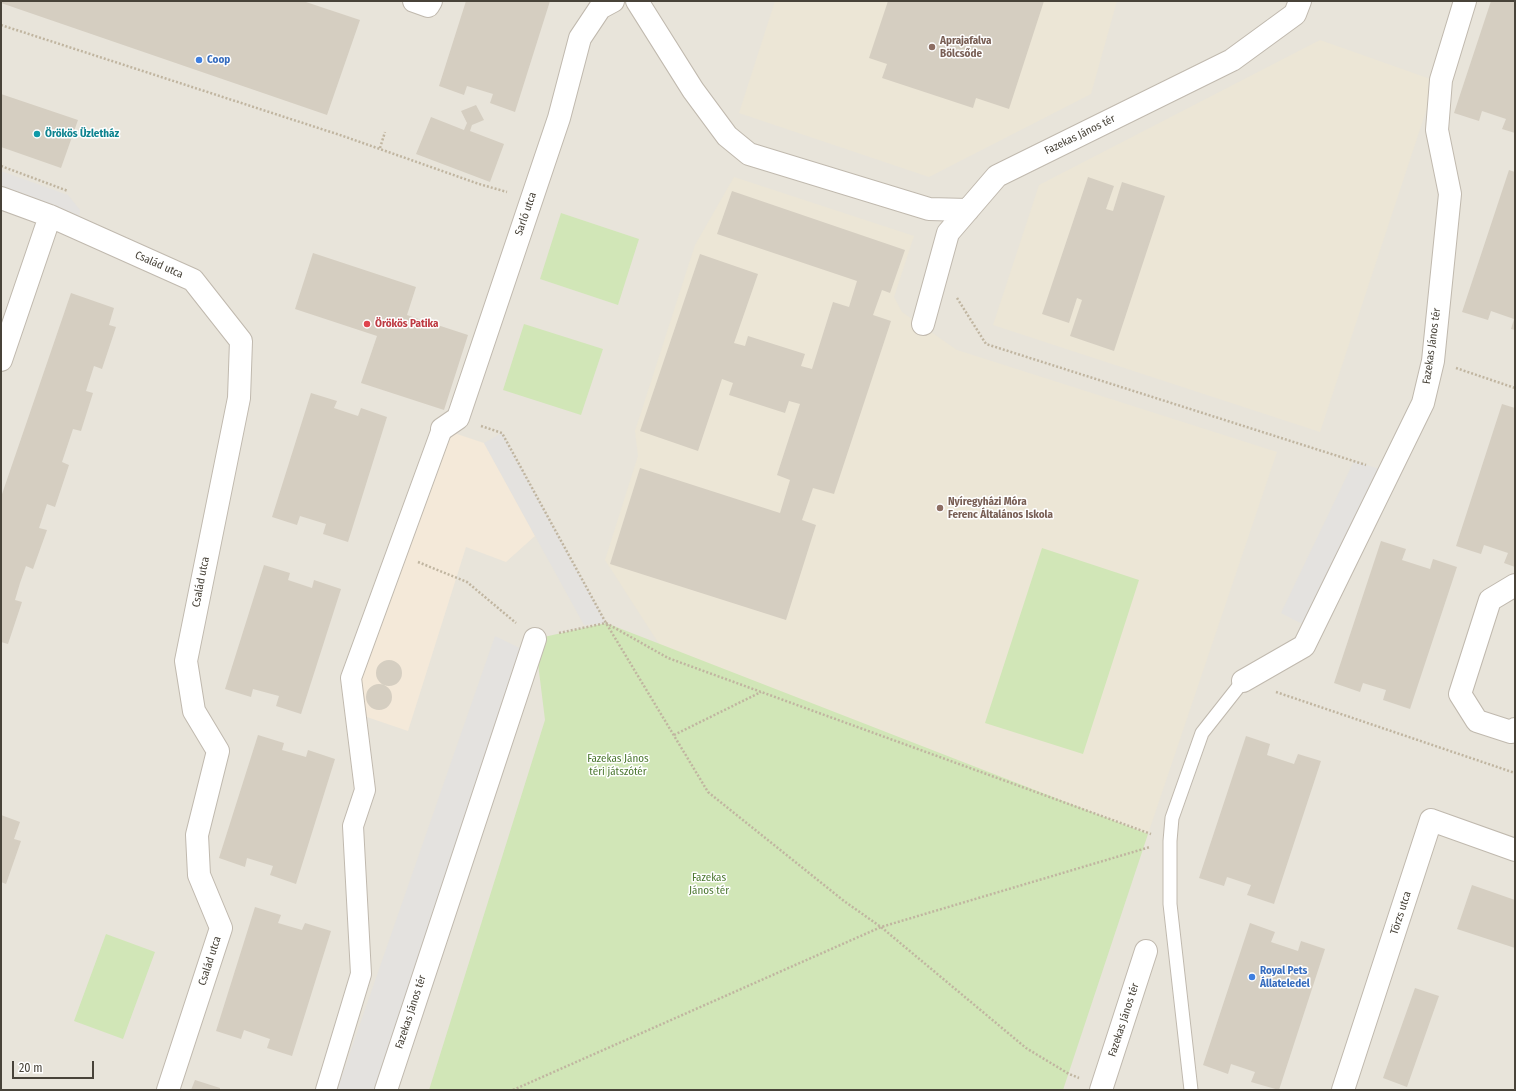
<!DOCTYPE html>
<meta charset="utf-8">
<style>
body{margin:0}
#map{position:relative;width:1516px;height:1091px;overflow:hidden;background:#f5f2eb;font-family:"Fira Sans Condensed",sans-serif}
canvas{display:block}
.frame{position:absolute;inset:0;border:2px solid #484339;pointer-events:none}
.scale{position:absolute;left:12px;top:1061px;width:82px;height:18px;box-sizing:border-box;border:2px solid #484339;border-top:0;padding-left:5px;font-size:12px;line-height:14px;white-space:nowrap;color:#484339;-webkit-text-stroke:3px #fff;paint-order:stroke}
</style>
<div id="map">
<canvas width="1516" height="1091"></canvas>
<div class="frame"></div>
<div class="scale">20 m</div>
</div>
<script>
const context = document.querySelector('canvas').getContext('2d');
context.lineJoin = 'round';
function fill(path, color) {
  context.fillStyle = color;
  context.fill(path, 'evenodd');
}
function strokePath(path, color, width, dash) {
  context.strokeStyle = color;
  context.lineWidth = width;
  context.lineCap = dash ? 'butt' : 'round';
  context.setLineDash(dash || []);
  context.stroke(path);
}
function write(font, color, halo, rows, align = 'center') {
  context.font = font + ' "Fira Sans Condensed",sans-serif';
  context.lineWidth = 3;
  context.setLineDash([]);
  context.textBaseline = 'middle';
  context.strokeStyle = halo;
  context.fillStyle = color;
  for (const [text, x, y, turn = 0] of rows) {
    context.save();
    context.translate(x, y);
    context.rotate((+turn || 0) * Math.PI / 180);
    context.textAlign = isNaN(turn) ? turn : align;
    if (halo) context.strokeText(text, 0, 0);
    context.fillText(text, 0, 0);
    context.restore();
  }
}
const residential = new Path2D(`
 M1,1H1515V1090H1Z`);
const commercial = new Path2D(`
 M442,429L484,443L535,536L506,562L466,547L408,731L355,713L351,678Z`);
const education = new Path2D(`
 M775,1H1117L1091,94L929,177L739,113Z
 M1320,40L1436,81L1320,432L993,325L1039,185Z
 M734,177L914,236L894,297L902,312L957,350L1277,452L1148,834L668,658L605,560L638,456L635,431L695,245Z`);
const green = new Path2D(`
 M561,213L639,239L618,305L540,279Z
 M524,324L603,349L581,415L503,390Z
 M1042,548L1139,580L1083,754L985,723Z
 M606,623L1148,834L1063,1090H429L545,720L535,639Z
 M106,934L155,952L123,1039L74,1021Z`);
const parking = new Path2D(`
 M1,171L68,195L80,210L79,221L1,193Z
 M502,433L606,623L584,625L484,443Z
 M1354,461L1389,472L1312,629L1281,613Z
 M495,636L530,653L386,1090H337Z`);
const building = new Path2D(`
 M1,1H303L360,20L327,115L1,3Z
 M466,1H550L515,112L490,103L493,94L467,86L464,95L439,86Z
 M888,1H1044L1009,109L976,98L973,108L882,78L887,64L869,58Z
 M1491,1H1515V133L1502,129L1506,119L1482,111L1479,121L1454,113Z
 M1,94L78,120L61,168L1,147Z
 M476,105L484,120L472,125L470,131L504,144L490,182L416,154L431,117L464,130L467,123L461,111Z
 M1509,170L1515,172V330L1511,329L1514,319L1491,311L1488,320L1462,312Z
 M1088,177L1114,186L1106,209L1113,211L1122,182L1165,196L1114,351L1070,336L1082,300L1077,298L1069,323L1042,314Z
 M732,191L905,250L890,293L882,290L873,315L891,321L834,494L813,488L802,520L816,525L786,620L610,564L640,468L780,513L790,480L777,475L800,404L789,401L785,413L729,395L733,383L722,379L698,451L640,431L700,254L758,274L734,343L745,346L748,336L805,354L801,366L812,369L833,302L849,307L857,281L717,234Z
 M313,253L416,287L407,315L468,335L444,410L361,383L377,336L295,309Z
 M71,293L114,308L109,325L116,327L102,369L94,366L86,391L93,393L81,431L73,429L62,462L69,465L55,507L47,504L39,528L47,530L33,569L26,566L20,583L15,600L22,602L8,644L1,642V497Z
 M311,393L337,401L334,408L358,416L361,408L387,417L348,542L323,534L326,524L300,516L297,525L272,517Z
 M1502,404L1515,408V567L1504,563L1508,553L1484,545L1481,554L1456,546Z
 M1381,541L1406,549L1402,560L1430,569L1433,559L1457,567L1410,709L1383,700L1386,690L1363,683L1360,692L1334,683Z
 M264,565L290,573L288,580L312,588L314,580L341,589L301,714L276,706L279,696L253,689L251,697L225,689Z
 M376 673a13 13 0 1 1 26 0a13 13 0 1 1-26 0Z
 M366 697a13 13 0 1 1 26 0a13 13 0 1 1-26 0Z
 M258,735L284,743L282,750L306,757L308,750L335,759L296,884L270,875L273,866L247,858L245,867L219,858Z
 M1246,736L1270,744L1267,755L1294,764L1298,754L1321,761L1274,904L1247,895L1251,885L1227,877L1224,886L1199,878Z
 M1,815L20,822L14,839L21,841L6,884L1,882Z
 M1472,885L1515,900V948L1457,929Z
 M255,907L281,915L278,923L302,930L305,923L331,931L292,1056L267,1048L270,1039L244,1030L241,1039L216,1031Z
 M1250,923L1275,932L1271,942L1298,951L1301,941L1325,949L1279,1090L1251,1082L1255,1072L1231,1064L1228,1074L1203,1065Z
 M1415,988L1439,996L1407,1087L1383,1078Z
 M195,1080L220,1088V1090H191Z`);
const path = new Path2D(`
 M1,25L343,136L479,184L507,192
 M380,148L385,132
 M1,166L68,191
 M957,298L986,344L1366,465
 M1456,368L1515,388
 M481,426L502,433L606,623L708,792L844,901L881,927L1026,1048L1069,1074L1079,1078
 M418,562L467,582L516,623
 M559,633L606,623L668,658L1151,834
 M1276,692L1515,773
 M674,735L761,692
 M513,1090L881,927L1150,847`);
const service = new Path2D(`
 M1191,1090L1170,904V841L1172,818L1202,733L1243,681`);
const pedestrian = new Path2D(`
 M326,1090L361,974L353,826L365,790L351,678L442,429`);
const minor = new Path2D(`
 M414,1L428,6L431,1
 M637,1L693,90L727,136L749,154L929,209L968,210
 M1,198L50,216L193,280L241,341L239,398L186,661L194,711L218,751L197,835L199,875L221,928L168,1090
 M923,324L948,233L997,176L1232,60L1295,14L1300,1
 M1,360L50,216
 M442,429L458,418L559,118L580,38L600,8L613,1
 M1515,585L1490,600L1460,694L1477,721L1511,732L1515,729
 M1243,681L1304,646L1423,403L1433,361L1450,194L1437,130L1441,80L1465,1
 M386,1090L535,639
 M1101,1090L1146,951
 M1343,1090L1431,820L1515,850`);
const markers = [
 [932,47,4,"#8d6e63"],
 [199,60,4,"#3f7fe0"],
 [37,134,4,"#0f9aa8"],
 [367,324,4,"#e0444e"],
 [940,508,4,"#8d6e63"],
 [1252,977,4,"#3f7fe0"]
];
const educationNames = [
 ["Aprajafalva",940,41],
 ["Bölcsőde",940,54],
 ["Nyíregyházi Móra",948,502],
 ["Ferenc Általános Iskola",948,515]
];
const shopNames = [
 ["Coop",207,60],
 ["Royal Pets",1260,971],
 ["Állateledel",1260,984]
];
const cultureNames = [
 ["Örökös Üzletház",45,134]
];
const streetNames = [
 ["Fazekas János tér",1080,135,-26],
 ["Sarló utca",526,214,-71],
 ["Család utca",159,265,24],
 ["Fazekas János tér",1432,346,-82],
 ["Család utca",201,582,-79],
 ["Törzs utca",1401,913,-72],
 ["Család utca",210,961,-72],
 ["Fazekas János tér",411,1012,-72],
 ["Fazekas János tér",1124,1020,-72]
];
const healthNames = [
 ["Örökös Patika",375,324]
];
const parkNames = [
 ["Fazekas János",618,759],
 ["téri játszótér",618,772],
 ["Fazekas",709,878],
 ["János tér",709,891]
];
fill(residential, '#e8e4da');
fill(commercial, '#f4e9d9');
fill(education, '#ece6d6');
fill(green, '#d1e6b7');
fill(parking, '#e4e2df');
fill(building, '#d5cec1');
strokePath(service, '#c0b9ae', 15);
strokePath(pedestrian, '#c0b9ae', 22);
strokePath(minor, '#c0b9ae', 24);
strokePath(path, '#c0b5a0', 2.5, [2, 2]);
strokePath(service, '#fff', 13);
strokePath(pedestrian, '#fff', 20);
strokePath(minor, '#fff', 22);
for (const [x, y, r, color] of markers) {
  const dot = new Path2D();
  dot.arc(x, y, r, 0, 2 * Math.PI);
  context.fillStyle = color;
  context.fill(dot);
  strokePath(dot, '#fff', 1.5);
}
write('bold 11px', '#785e54', '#fff', educationNames, 'left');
write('bold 11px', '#366cbe', '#fff', shopNames, 'left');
write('bold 11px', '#0d838f', '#fff', cultureNames, 'left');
write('11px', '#484339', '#fff', streetNames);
write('bold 11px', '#be3a42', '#fff', healthNames, 'left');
write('11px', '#4b7730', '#fff', parkNames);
</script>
